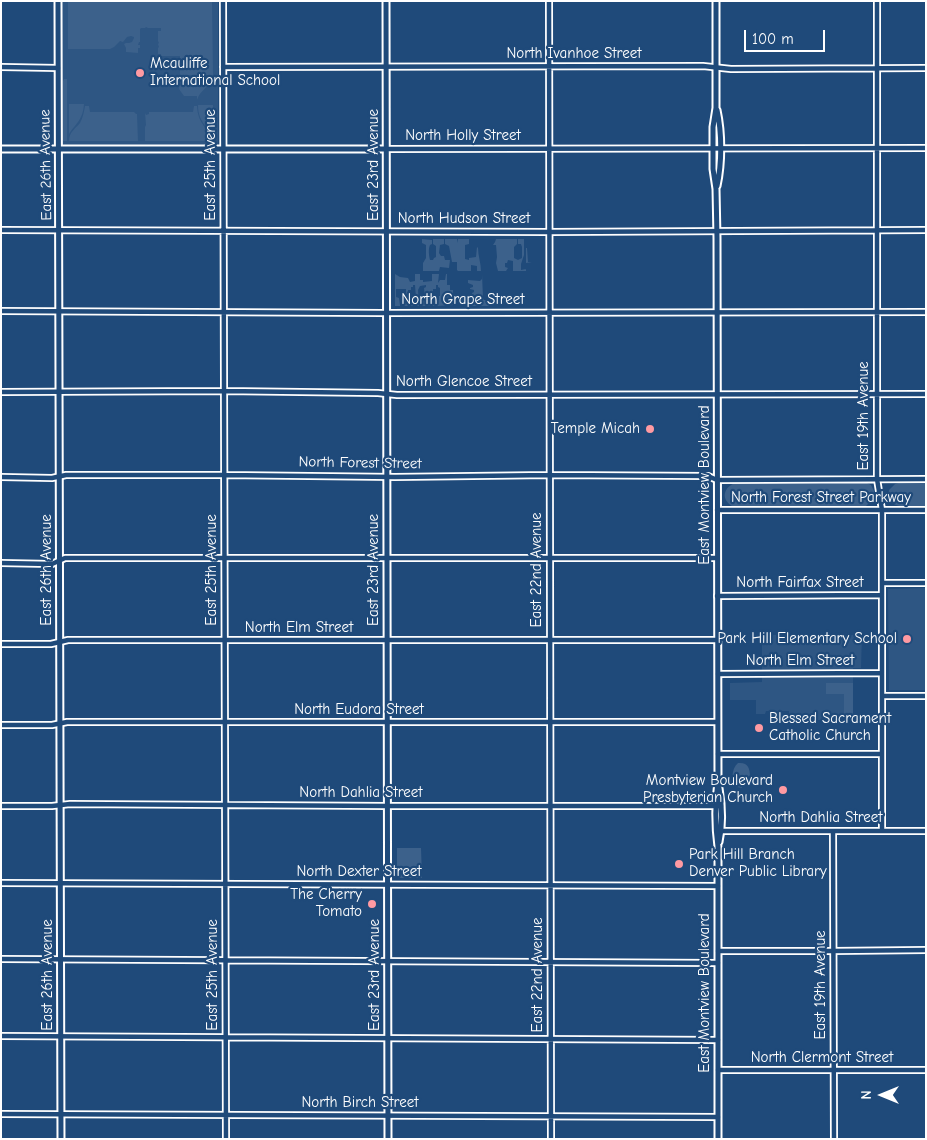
<!DOCTYPE html>
<style>
body{margin:0}
#map{position:relative;width:927px;height:1140px;overflow:hidden;background:#1f4a7a;font-family:"Comic Neue",sans-serif}
canvas{display:block}
.frame{position:absolute;inset:0;border:2px solid #fff;pointer-events:none}
.north{position:absolute;left:857px;top:1070px;width:50px;height:50px;-webkit-text-stroke:4px #1f4a7a;paint-order:stroke;rotate:270deg;font-size:14px;font-weight:700;line-height:20px;text-align:center;color:#fff}
.north::after{content:'';display:block;margin:auto;width:18px;height:22px;background:#fff;clip-path:polygon(50% 0,100% 100%,50% 72%,0 100%)}
.scale{position:absolute;left:744px;top:30px;width:81px;height:22px;box-sizing:border-box;border:2px solid #fff;border-top:0;padding-left:6px;font-size:15px;line-height:18px;white-space:nowrap;color:#fff;-webkit-text-stroke:4px #1f4a7a;paint-order:stroke}
</style>
<div id="map">
<canvas width="927" height="1140"></canvas>
<div class="frame"></div>
<div class="north">N</div>
<div class="scale">100 m</div>
</div>
<script>
const context = document.querySelector('canvas').getContext('2d');
context.lineJoin = 'round';
function fill(path, color) {
  context.fillStyle = color;
  context.fill(path, 'evenodd');
}
function strokePath(path, color, width, dash) {
  context.strokeStyle = color;
  context.lineWidth = width;
  context.lineCap = dash ? 'butt' : 'round';
  context.setLineDash(dash || []);
  context.stroke(path);
}
function write(font, color, halo, rows, align = 'center') {
  context.font = font + ' "Comic Neue",sans-serif';
  context.lineWidth = 4.5;
  context.setLineDash([]);
  context.textBaseline = 'middle';
  context.strokeStyle = halo;
  context.fillStyle = color;
  for (const [text, x, y, turn = 0] of rows) {
    context.save();
    context.translate(x, y);
    context.rotate((+turn || 0) * Math.PI / 180);
    context.textAlign = isNaN(turn) ? turn : align;
    if (halo) context.strokeText(text, 0, 0);
    context.fillText(text, 0, 0);
    context.restore();
  }
}
const built = new Path2D(`
 M62,1H218V144L214,145L67,146L63,144Z
 M926,588V690H889L888,589Z
 M762,635H862L861,668H853V717H826V720H789V711H766L765,714H756V700H730V683L762,682Z`);
const green = new Path2D(`
 M68,1H212L213,75H180V56H161V54H158V48L159,47L158,44L159,43L158,41V31H161V28H148L146,27L145,28H141L140,29V42H139L138,45H140V48H138V53L126,52V48L124,44L126,43H129L132,42L134,38V37L131,36L127,37L123,42L120,41L114,47L110,49H68Z
 M212,77C210,87 200,90 197,100V96H184L179,89L180,82L183,79L189,78V80H205L206,78Z
 M64,79H67V141H63V81Z
 M69,104H84C83,120 76,123 69,134Z
 M198,105H213L214,138C206,125 198,121 198,105Z
 M85,106H89L90,112H134L136,114H137L138,141H69C69,132 75,129 80,123C83,117 84,112 85,106Z
 M194,106H197C198,125 208,127 213,141H145V127L146,125L145,113L146,115L149,114V112H193Z
 M422,239L432,240V244L430,245C428,249 429,256 430,260H433L434,258L436,257V246L433,244V239H444V244L440,245L439,253L441,256H444L445,260H450L449,268L440,267L439,271H423V263L426,258V245L422,243Z
 M445,239H457V243L458,239H469V244L465,245V259L469,260V258L476,257L477,247L478,248C478,256 481,263 481,271H477V266L471,265V271H458L457,270V262H452L449,246L445,244Z
 M496,239H517V244L514,247V258L518,260L522,258V247L521,244H518V239H524V255L521,264V270L526,269V248H527L528,262H532L526,263V271H513V261L508,260L507,263H505V267L508,268L506,271H498L496,263L497,257L496,245H493L495,242Z
 M395,274L400,277L408,278L410,282L415,281V274H420V280H423V282L432,281V274H439L438,283L440,280H445L446,274H447V285H450V290H453V300L455,302V305L437,306V300H439V296H440V288L438,287V285H436V289H433V298H435V306H420V300H422V298H425L424,288L426,287V285L420,286L418,290L419,306H411L412,300L416,298L415,285H413V287H411V290H408V300L411,301V306H402L401,300H406V289H396V297L399,298L400,305V306H395Z
 M482,274L483,298L484,300H492V306H469L468,300H471L472,293L474,292V290L470,289V288L473,287V285L468,283V280L480,281L482,279Z
 M738,482H865L871,485L874,491V495L881,502L871,501L866,506H732C719,498 725,485 738,482Z
 M902,482H926V506H900C894,505 890,503 888,497L889,490L895,484Z
 M826,683H853V715H844V694H826Z
 M738,763C748,762 750,768 750,777C743,777 742,782 742,788L737,787C731,781 731,769 738,763Z
 M397,848H421L422,878H397Z`);
const minor = new Path2D(`
 M223,1L226,1139
 M549,1L551,1139
 M877,1V479L882,510V831
 M1,67L58,68
 M223,67L703,66L731,69L926,68
 M386,149L926,148
 M1,230L549,232L926,230
 M1,311L383,313L926,312
 M1,392L224,391L378,393L397,395L926,394
 M1,477L52,478L66,475H224L395,477L550,475L708,476L717,480L926,479
 M717,510H926
 M1,563L52,564L65,558H717
 M882,583H926
 M717,596L882,595
 M1,644H51L68,640H717
 M718,674L882,673
 M882,696H926
 M1,725H52L67,722H717
 M718,754H882
 M1,806H52L70,804L387,806H721
 M720,831H926
 M833,831L834,1139
 M1,883L718,886
 M718,951H833L926,950
 M1,959L718,963
 M1,1036L718,1040
 M718,1070H926
 M1,1114L718,1117`);
const tertiary = new Path2D(`
 M58,1L61,1139
 M386,1L388,1139
 M716,1V108L713,127V169L716,189L717,238L718,781C715,803 715,824 718,847V1139
 M717,110C722,133 722,163 717,186
 M1,149H386
 M719,842C723,824 722,806 719,788`);
const markers = [
 [140,73,5,"#ff9aa2"],
 [650,429,5,"#ff9aa2"],
 [907,639,5,"#ff9aa2"],
 [759,728,5,"#ff9aa2"],
 [783,790,5,"#ff9aa2"],
 [679,864,5,"#ff9aa2"],
 [372,904,5,"#ff9aa2"]
];
const streetNames = [
 ["North Ivanhoe Street",574,54],
 ["North Holly Street",463,136],
 ["East 26th Avenue",46,165,-91],
 ["East 25th Avenue",211,165,-90],
 ["East 23rd Avenue",374,165,-90],
 ["North Hudson Street",464,219],
 ["North Grape Street",463,300],
 ["North Glencoe Street",464,382],
 ["East 19th Avenue",864,416,-90],
 ["North Forest Street",360,463,1],
 ["East Montview Boulevard",705,485,-90],
 ["North Forest Street Parkway",821,498],
 ["East 26th Avenue",47,570,-90],
 ["East 25th Avenue",212,570,-90],
 ["East 23rd Avenue",374,570,-90],
 ["East 22nd Avenue",537,570,-90],
 ["North Fairfax Street",800,583],
 ["North Elm Street",299,628],
 ["North Elm Street",800,661],
 ["North Eudora Street",359,710],
 ["North Dahlia Street",361,793],
 ["North Dahlia Street",821,818],
 ["North Dexter Street",359,872],
 ["East 26th Avenue",48,975,-90],
 ["East 25th Avenue",213,975,-90],
 ["East 23rd Avenue",375,975,-90],
 ["East 22nd Avenue",538,975,-90],
 ["East 19th Avenue",821,985,-90],
 ["East Montview Boulevard",705,993,-90],
 ["North Clermont Street",822,1058],
 ["North Birch Street",360,1103]
];
const poiNames = [
 ["Mcauliffe",150,64,"left"],
 ["International School",150,81,"left"],
 ["Temple Micah",640,429],
 ["Park Hill Elementary School",897,639],
 ["Blessed Sacrament",769,719,"left"],
 ["Catholic Church",769,736,"left"],
 ["Montview Boulevard",773,781],
 ["Presbyterian Church",773,798],
 ["Park Hill Branch",689,855,"left"],
 ["Denver Public Library",689,872,"left"],
 ["The Cherry",362,895],
 ["Tomato",362,912]
];
fill(built, '#2e5683');
fill(green, '#3c618b');
strokePath(minor, '#fff', 8);
strokePath(tertiary, '#fff', 9);
strokePath(minor, '#1f4a7a', 4.5);
strokePath(tertiary, '#1f4a7a', 5);
for (const [x, y, r, color] of markers) {
  const dot = new Path2D();
  dot.arc(x, y, r, 0, 2 * Math.PI);
  context.fillStyle = color;
  context.fill(dot);
  strokePath(dot, '#1f4a7a', 2);
}
write('15px', '#fff', '#1f4a7a', streetNames);
write('15px', '#fff', '#1f4a7a', poiNames, 'right');
</script>
